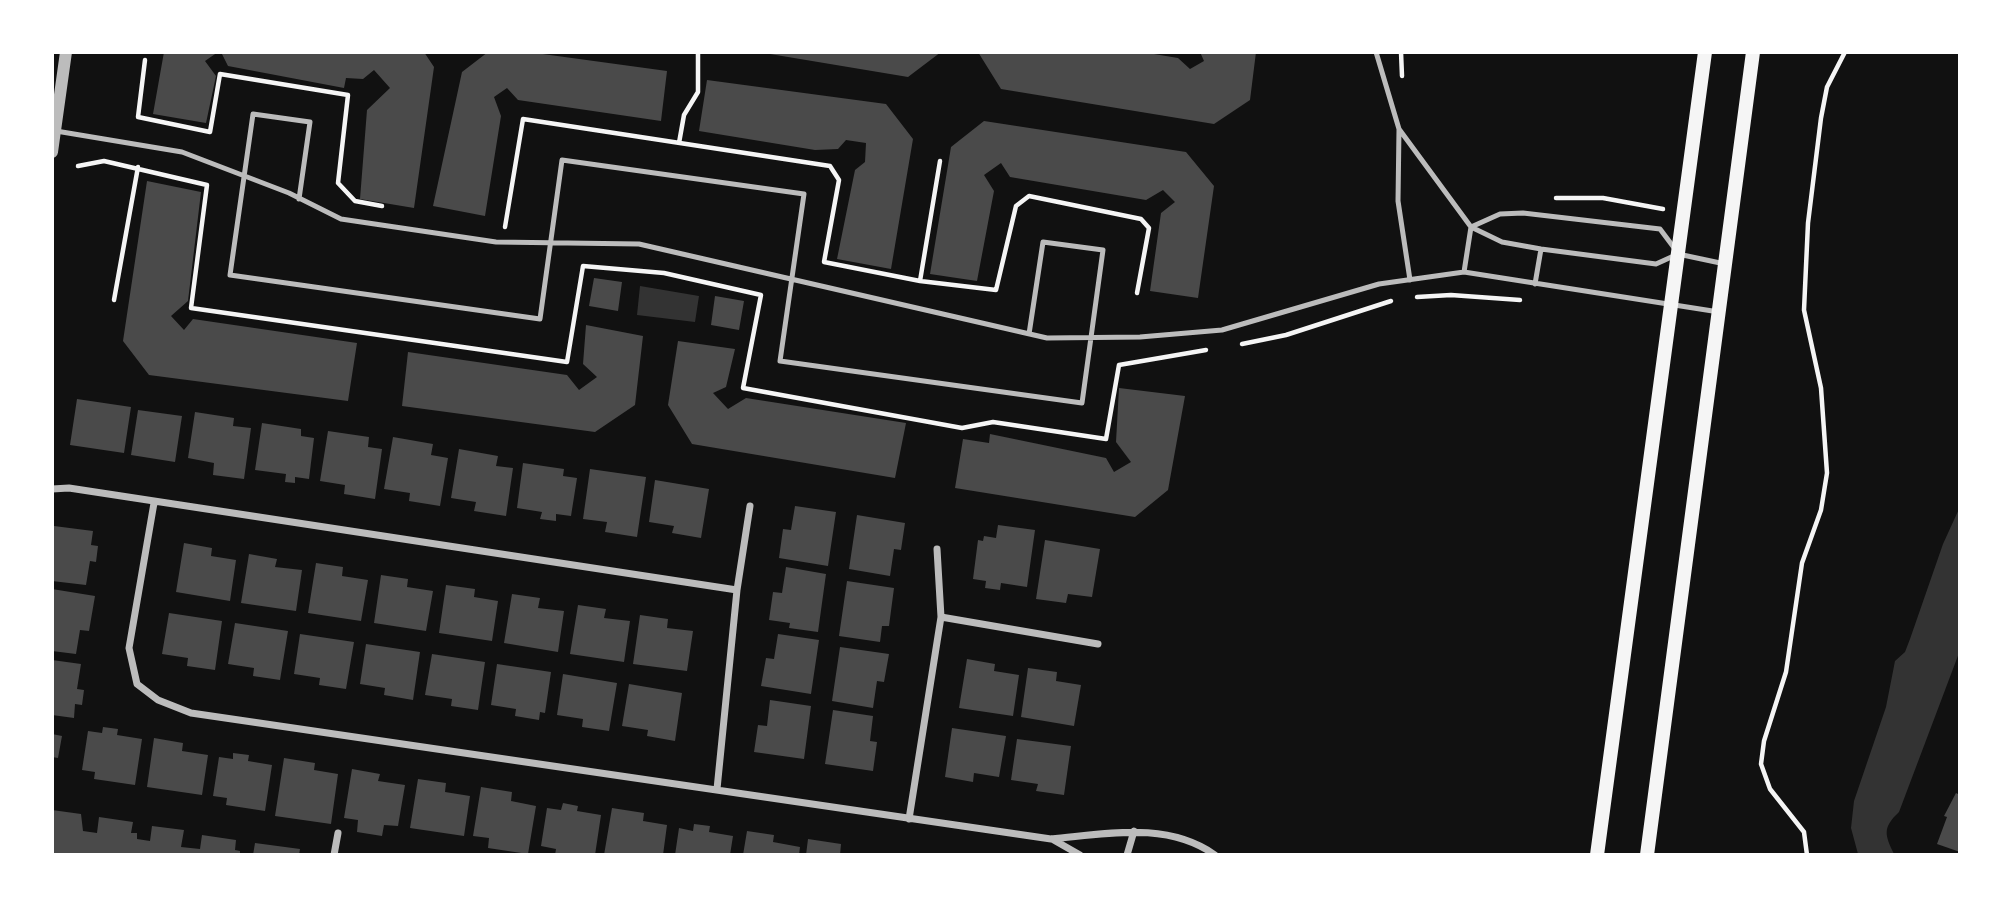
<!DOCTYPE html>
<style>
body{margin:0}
#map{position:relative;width:2012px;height:907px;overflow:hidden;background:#111;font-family:Montserrat,sans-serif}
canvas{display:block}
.frame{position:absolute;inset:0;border:54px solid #fff;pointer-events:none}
</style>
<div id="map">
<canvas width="2012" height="907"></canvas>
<div class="frame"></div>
</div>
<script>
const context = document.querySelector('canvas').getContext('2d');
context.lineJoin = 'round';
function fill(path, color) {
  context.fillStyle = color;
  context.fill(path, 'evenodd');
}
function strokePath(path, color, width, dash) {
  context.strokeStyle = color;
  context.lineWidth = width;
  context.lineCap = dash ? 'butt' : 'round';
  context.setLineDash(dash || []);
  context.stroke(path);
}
const water = new Path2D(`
 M640,286L699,296L695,322L637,315Z
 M1959,509V653L1899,812C1882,828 1885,835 1894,854H1858L1851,828L1854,801L1886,707L1895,661L1905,652L1910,639L1943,544Z`);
const building = new Path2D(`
 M164,52H218L205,61L216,76L206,123L153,114Z
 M221,52H424L434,67L414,208L360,199L367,110L390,88L374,70L363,79L346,78L344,88L228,66Z
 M488,52H528L667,71L661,121L518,100L507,88L494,97L501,116L485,216L433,206L462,72Z
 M758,52H941L908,77Z
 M978,52H1142L1178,58L1190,69L1204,61L1200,52H1256L1250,100L1214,124L1001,89Z
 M707,80L886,104L913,139L891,269L837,259L855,170L865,162L866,143L846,140L838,149L815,150L699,131Z
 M984,121L1186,152L1214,186L1198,298L1150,291L1161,213L1175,202L1163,190L1146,200L1010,177L1001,163L984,175L994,191L977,281L930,274L951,147Z
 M147,181L201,192L188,301L171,316L184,330L193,319L357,343L348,401L149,375L123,341Z
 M594,278L622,282L618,311L589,306Z
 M715,296L744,301L739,330L711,325Z
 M586,325L643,336L635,405L595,432L402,406L408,352L567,375L579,390L597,377L583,364Z
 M678,341L735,349L726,387L713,393L728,409L746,398L906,423L895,478L692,444L668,405Z
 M1119,388L1185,396L1168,490L1135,517L955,488L963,439L989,443L990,434L1106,458L1114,472L1131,462L1116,442Z
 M77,399L131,407L124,453L70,445Z
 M138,410L182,416L175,462L131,455Z
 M195,412L234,418L233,426L251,428L244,479L213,475L214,463L188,458Z
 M262,423L301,429V436L314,438L309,479L295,477V483L285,482L286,474L255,470Z
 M328,431L369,437L368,447L382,449L375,499L344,494L345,485L320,481Z
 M393,437L433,444L431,455L448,458L440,506L409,501L410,493L384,489Z
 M459,449L498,456L496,466L513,468L506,516L474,511L476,502L451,498Z
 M523,463L564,469L563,476L577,478L571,516L556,514V521L540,519L542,512L517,508Z
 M590,469L646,477L637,537L605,532L607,522L583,519Z
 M655,480L709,489L701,538L672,533L674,526L649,522Z
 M795,506L836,512L828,566L779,558L783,529L791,530Z
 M857,515L905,523L901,550L894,549L890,576L849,569Z
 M998,525L1035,530L1027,587L1001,583L1000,590L985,588L986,581L973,579L978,540L983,541L984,536L996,538Z
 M54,526L93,531L91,545L98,546L96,562L90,561L86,585L52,581Z
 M1045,540L1100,549L1092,597L1068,594L1066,603L1036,599Z
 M184,543L212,548L211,556L236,560L230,601L176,592Z
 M249,554L277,559L275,567L302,570L296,611L241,603Z
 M316,563L343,567L342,576L368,580L361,621L308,613Z
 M786,567L826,574L818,632L789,628L790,623L769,620L773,592L782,593Z
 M381,575L408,579L407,587L433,591L426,631L374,623Z
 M847,581L894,588L889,626H882L880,642L839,636Z
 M446,585L475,589L474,597L498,601L492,641L439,633Z
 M52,589L95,596L89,631L80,630L76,654L52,651Z
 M512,594L540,598L538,608L564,611L558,652L504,643Z
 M578,605L606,609L604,618L630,621L624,662L570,654Z
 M169,613L222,621L215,670L187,666L188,658L162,654Z
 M640,615L668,619L667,628L693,631L687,671L633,664Z
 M235,623L288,631L280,680L253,676L254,668L228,664Z
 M300,634L354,642L346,689L319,685L320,678L294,674Z
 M778,634L819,640L811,694L761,686L766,658L774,659Z
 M366,644L420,652L413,700L384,695L385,688L360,684Z
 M840,647L889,654L884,682L877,681L873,708L832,701Z
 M432,654L485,662L478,710L451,706L452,699L425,695Z
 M967,659L995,664L994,671L1019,675L1013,716L959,708Z
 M52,660L81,664L77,689L84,690L82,705L75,704L74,718L52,715Z
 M497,664L551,672L545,713L540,712L539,720L515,716L516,709L491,705Z
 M1028,668L1057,672L1056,681L1081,685L1074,726L1021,717Z
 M563,674L617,683L609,731L582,727L583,719L557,715Z
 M629,684L682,693L675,741L647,736L648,730L622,726Z
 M770,700L811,706L804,759L754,752L758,725L767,726Z
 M833,710L873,716L870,741L877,742L873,771L825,764Z
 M103,727L118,729L117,735L142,739L135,785L94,779L95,772L82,770L88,731L102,733Z
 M952,728L1006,736L999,777L974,773L973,782L945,777Z
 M52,734L62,736L58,758L52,757Z
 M154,738L183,743L182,751L208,755L202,795L147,787Z
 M1017,739L1071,746L1064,795L1036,791L1038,784L1011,780Z
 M233,753L249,755L248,761L272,765L265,811L226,805L227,798L213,796L219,757L233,759Z
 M284,758L315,763L314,770L338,774L331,824L275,816Z
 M352,769L380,774L378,781L405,785L398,826L384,825L382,836L357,832L358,820L344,818Z
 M418,779L446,783L445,792L470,796L464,836L410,828Z
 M481,787L512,792L511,801L536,806L528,854L488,848L489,838L473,836Z
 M1956,793L1960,795V852L1937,844L1947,817L1944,816Z
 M563,803L578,806L577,811L601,815L595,855H555L556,849L541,846L547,808L561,810Z
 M612,808L644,813L643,821L667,825L663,855H604Z
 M52,810L81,814L83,831L97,833L99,817L133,822L131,833H137V839L150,841L152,826L184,830L181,847L200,849L202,835L236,840L235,850L240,851V855H52Z
 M694,824L710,826L709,832L733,836L730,855H675L679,828L693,831Z
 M747,831L774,835L773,842L800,847L799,855H743Z
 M808,839L841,844L840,855H806Z
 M255,843L300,849L299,855H253Z`);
const path = new Path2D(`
 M1401,52L1402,76
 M145,60L138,117L210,132L220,74L348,95L338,183L355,201L382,206
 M679,143L684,115L698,92V52
 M78,166L104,161L207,185L191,308L567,362L583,266L664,273L761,295L743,388L962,428L993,422L1106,439L1119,365L1206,350
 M1556,198H1603L1663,209
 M505,227L523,119L830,166L839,180L824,262L920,281L996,290L1016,206L1029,196L1141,219L1149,228L1137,293
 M920,281L940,161
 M1417,297L1451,295L1520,300
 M114,300L138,167
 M1242,344L1286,335L1391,301
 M1807,855L1804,832L1770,789L1761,764L1764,741L1786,672L1802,563L1821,510L1827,473L1821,388L1804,310L1808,223L1821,118L1827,87L1845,52`);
const service = new Path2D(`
 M1376,52L1399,129L1398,201L1410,280
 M1399,129L1471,227L1500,214L1523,213L1660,229L1675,249
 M56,131L182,152L289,193L341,219L496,242L639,244L1047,338L1140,337L1222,330L1379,284L1464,272L1719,312
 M299,199L310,122L253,114L230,275L540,319L562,160L804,194L780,361L1082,403L1103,250L1043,242L1029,334
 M1464,272L1471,227L1502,242L1541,249L1656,264L1678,254L1725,264
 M1535,284L1541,249`);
const minor = new Path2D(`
 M52,489L69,488L737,590
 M154,503L129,648L137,684L158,700L191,713L1051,839C1107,834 1167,821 1215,855
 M941,617L1098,644
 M717,789L737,590L750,506
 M909,819L941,617L937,549
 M1052,839L1080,855
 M334,855L338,833
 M1127,855L1134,831`);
const tertiary = new Path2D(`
 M52,152L66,52`);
const secondary = new Path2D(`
 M1597,855L1705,52
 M1647,855L1753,52`);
fill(water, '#333');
fill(building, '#4a4a4a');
strokePath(path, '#f5f5f5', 4.5);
strokePath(service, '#bcbcbc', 5);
strokePath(minor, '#bcbcbc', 7);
strokePath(tertiary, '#bcbcbc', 12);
strokePath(secondary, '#f5f5f5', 14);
</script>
